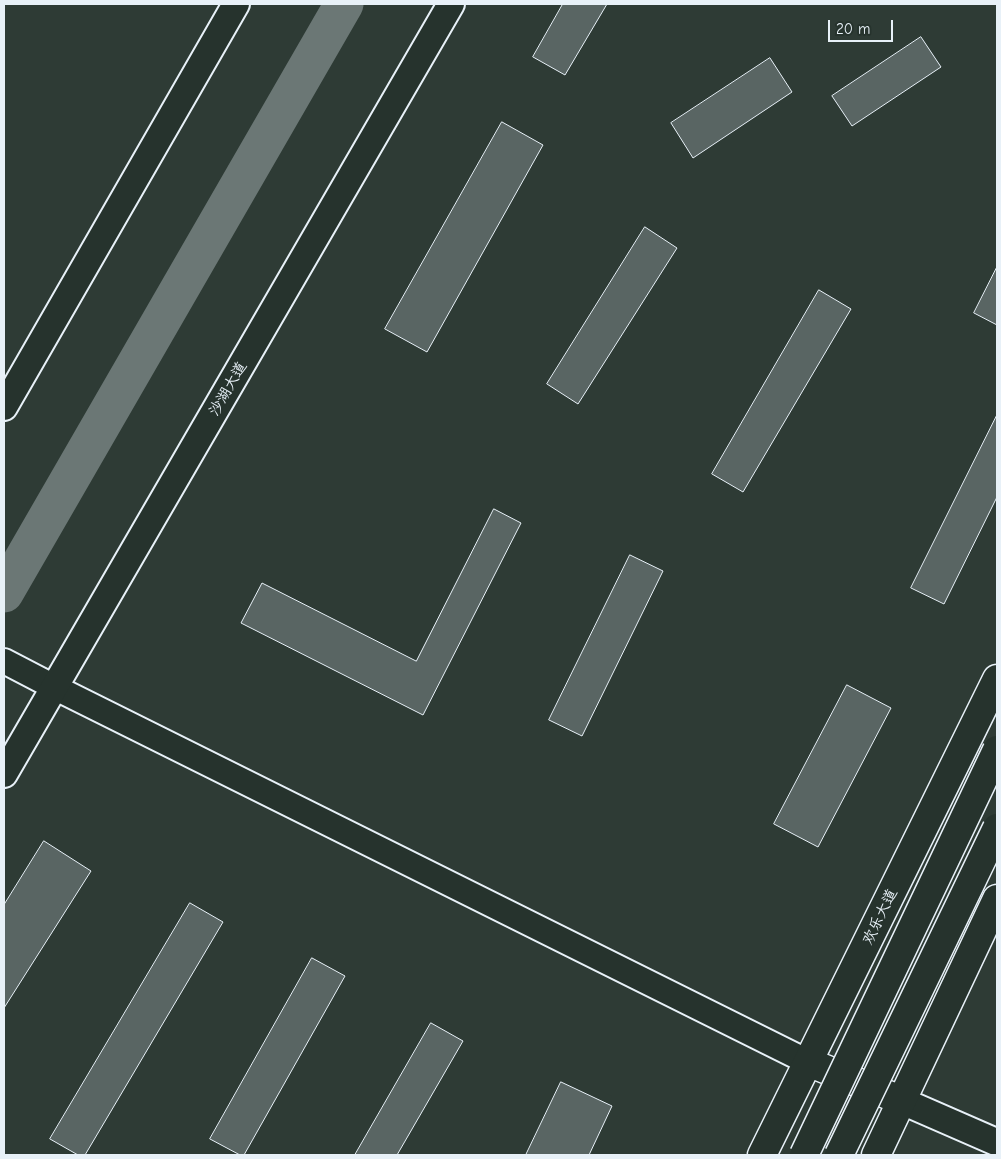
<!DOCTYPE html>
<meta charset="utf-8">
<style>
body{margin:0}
#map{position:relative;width:1001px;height:1159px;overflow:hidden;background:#2e3b35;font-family:"Comic Neue",sans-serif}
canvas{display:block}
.frame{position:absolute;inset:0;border:5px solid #e8f1f8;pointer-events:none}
.scale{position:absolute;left:828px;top:20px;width:65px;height:22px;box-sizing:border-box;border:2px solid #e8f1f8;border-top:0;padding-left:6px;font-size:15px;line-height:18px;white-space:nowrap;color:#e8f1f8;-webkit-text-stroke:4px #26332d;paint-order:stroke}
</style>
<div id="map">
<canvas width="1001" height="1159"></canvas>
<div class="frame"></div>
<div class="scale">20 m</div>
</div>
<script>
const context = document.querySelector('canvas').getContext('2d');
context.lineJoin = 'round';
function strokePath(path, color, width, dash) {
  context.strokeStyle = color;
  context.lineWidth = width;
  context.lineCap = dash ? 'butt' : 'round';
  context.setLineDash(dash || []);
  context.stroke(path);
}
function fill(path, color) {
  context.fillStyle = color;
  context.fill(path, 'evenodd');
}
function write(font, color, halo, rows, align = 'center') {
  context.font = font + ' "Comic Neue","LXGW WenKai TC",sans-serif';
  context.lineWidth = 4;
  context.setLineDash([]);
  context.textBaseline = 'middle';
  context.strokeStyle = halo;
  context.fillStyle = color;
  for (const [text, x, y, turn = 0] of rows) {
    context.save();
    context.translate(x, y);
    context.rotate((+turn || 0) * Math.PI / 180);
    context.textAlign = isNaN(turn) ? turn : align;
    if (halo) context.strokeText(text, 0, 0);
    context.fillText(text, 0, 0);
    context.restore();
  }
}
const river = new Path2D(`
 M4,593L344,4`);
const building = new Path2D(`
 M563,4H607L565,75L533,57Z
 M921,37L941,67L852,126L832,96Z
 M770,58L792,92L693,158L671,123Z
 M502,122L543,145L427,352L385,329Z
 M645,227L677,248L578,404L547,384Z
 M997,267V325L974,313Z
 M819,290L851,309L743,492L712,474Z
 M997,415V497L944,604L911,588Z
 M494,509L521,523L423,715L241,623L262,583L416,661Z
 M630,555L663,571L582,736L549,720Z
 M847,685L891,708L818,847L774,824Z
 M44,841L91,871L4,1008V905Z
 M190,903L223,922L85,1155H78L50,1139Z
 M312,958L345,976L244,1155H240L210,1139Z
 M431,1023L463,1041L397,1155H355Z
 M561,1082L612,1106L589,1155H526Z`);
const tertiary = new Path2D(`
 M4,661L54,687L808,1062`);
const secondary = new Path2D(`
 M4,407L236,4
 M4,774L451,4
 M902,1101L996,1142`);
const primary = new Path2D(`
 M808,1062L893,1097
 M762,1155L997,679
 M876,1155L997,899`);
const trunkBridge = new Path2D(`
 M804,1155L997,750
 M839,1155L997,828`);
const streetNames = [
 ["沙湖大道",228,389,-60],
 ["欢乐大道",880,917,-64]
];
strokePath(river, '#6b7775', 39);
fill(building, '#596563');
strokePath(building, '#e8f1f8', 1);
strokePath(tertiary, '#e8f1f8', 28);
strokePath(secondary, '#e8f1f8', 30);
strokePath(primary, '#e8f1f8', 31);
strokePath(tertiary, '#26332d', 24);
strokePath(secondary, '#26332d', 26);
strokePath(primary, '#26332d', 28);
strokePath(trunkBridge, '#e8f1f8', 31, []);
strokePath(trunkBridge, '#26332d', 28);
write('15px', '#e8f1f8', '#26332d', streetNames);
</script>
